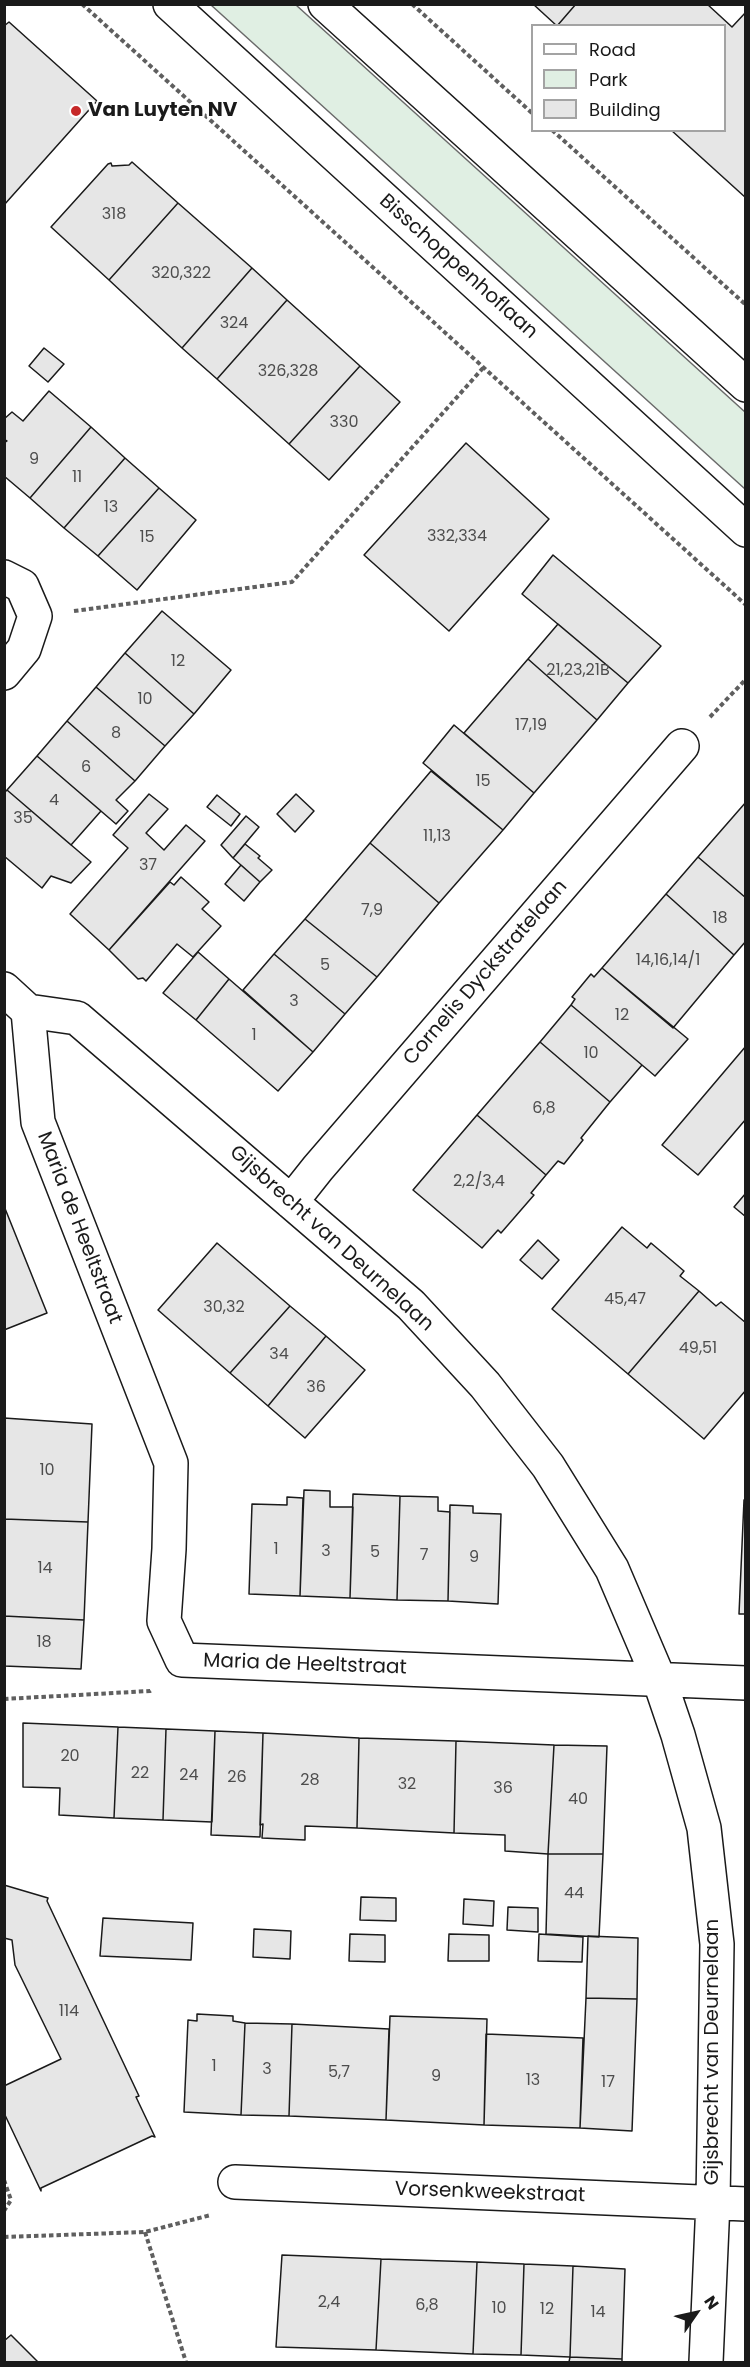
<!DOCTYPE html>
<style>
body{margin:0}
#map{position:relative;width:750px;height:2367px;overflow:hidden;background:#fff;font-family:Poppins,sans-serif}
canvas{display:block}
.frame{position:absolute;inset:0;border:6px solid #1a1a1a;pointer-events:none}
.legend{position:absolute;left:531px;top:24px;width:195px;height:108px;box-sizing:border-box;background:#fff;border:2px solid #a3a3a3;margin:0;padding:8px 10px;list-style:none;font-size:18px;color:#1a1a1a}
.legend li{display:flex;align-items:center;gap:12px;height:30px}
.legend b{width:30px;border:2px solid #a3a3a3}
.north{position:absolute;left:666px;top:2283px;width:60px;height:60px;-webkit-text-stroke:4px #fff;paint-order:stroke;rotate:56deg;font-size:16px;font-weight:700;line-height:24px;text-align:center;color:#1a1a1a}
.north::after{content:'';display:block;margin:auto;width:21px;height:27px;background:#1a1a1a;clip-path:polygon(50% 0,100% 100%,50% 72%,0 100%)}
</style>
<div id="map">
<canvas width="750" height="2367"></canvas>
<div class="frame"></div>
<ul class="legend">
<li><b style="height:8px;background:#fff"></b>Road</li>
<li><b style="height:16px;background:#e0efe3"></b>Park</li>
<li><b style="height:16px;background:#e6e6e6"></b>Building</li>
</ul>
<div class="north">N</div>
</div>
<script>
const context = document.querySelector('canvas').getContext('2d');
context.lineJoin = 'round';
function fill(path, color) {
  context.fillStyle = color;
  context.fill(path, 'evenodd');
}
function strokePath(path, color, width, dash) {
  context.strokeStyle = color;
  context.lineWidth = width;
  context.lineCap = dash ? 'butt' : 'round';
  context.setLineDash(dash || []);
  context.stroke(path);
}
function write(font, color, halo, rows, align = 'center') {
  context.font = font + ' Poppins,sans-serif';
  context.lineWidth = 4.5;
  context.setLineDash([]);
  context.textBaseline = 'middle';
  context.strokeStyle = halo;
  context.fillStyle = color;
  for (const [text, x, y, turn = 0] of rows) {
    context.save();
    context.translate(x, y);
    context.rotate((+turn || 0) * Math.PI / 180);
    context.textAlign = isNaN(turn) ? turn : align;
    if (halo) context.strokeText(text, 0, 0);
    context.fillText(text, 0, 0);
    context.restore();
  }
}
const green = new Path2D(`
 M211,5H296L745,412V489Z`);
const building = new Path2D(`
 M533,4H576L557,26Z
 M576,4H707L732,27L746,12V198L671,130H724V26H557Z
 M9,22L97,101L4,205V26Z
 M132,162L178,203L109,280L51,227L108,164L111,163L112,166L129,165Z
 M178,203L252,268L182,348L109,280Z
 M252,268L287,300L217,379L182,348Z
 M287,300L360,366L289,444L217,379Z
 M44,348L64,364L48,382L29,366Z
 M360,366L400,402L329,480L289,444Z
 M49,391L91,427L30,498L4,476V443L7,441L4,439V419L12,412L23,421Z
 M91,427L125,458L64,528L30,498Z
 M466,443L549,519L449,631L364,555Z
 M125,458L159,488L98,556L64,528Z
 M159,488L196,520L137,590L98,556Z
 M553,555L661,646L628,683L522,594Z
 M162,611L231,670L194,714L125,653Z
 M558,624L628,683L597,720L528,659Z
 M125,653L194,714L165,746L96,687Z
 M528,659L597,720L534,793L464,733Z
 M96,687L165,746L135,781L67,721Z
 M67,721L135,781L116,800L128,811L116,824L37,756Z
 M454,725L534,793L503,830L423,763Z
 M37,756L101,811L71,845L7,790Z
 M431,771L503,830L439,903L370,843Z
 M7,790L91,862L71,883L51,876L42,888L4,856V793Z
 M149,794L168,809L146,833L164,850L186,825L205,841L109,950L70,914L128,848L113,835Z
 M296,794L314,811L295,832L277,814Z
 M217,795L240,814L231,826L207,807Z
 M746,802V898L698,857Z
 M246,816L259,827L233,858L221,845Z
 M370,843L439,903L377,977L305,919Z
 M245,844L260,856L258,858L272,870L260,882L233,858Z
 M698,857L746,898V941L734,955L666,894Z
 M241,865L260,882L244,901L225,884Z
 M181,877L209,902L202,909L221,926L193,957L177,944L146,981L143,978L138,979L109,950L170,882L174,885Z
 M666,894L734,955L673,1028L602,968Z
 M305,919L377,977L345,1014L274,954Z
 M198,952L229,979L196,1020L163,993Z
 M274,954L345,1014L313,1052L243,990Z
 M602,968L688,1039L655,1076L571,1005L575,999L572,997L591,974L594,977Z
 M229,979L313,1052L278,1091L196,1020Z
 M571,1005L642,1065L610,1102L540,1042Z
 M540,1042L610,1102L581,1138L583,1140L564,1164L558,1161L546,1175L477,1115Z
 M746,1046V1119L698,1175L662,1145Z
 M477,1115L546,1175L531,1193L534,1195L501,1233L498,1230L482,1248L413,1190Z
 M746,1193V1217L734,1207Z
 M4,1206L47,1313L4,1330Z
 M622,1227L647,1248L651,1243L684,1271L680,1276L699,1291L628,1374L552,1309Z
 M538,1240L559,1260L542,1279L520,1260Z
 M217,1243L290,1306L230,1373L158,1310Z
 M699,1291L716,1306L721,1302L746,1323V1390L704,1439L628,1374Z
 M290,1306L326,1336L268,1406L230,1373Z
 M326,1336L365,1370L305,1438L268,1406Z
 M4,1418L92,1424L88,1522L4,1519Z
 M304,1490L330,1491V1507H353L350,1598L300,1596Z
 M353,1494L400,1496L397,1600L350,1598Z
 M400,1496L438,1497V1511L450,1512L448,1601L397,1600Z
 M287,1497L303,1498L300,1596L249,1594L252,1504L287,1505Z
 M746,1498V1614H739L744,1500Z
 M450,1505L473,1506V1513L501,1514L498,1604L448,1601Z
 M4,1519L88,1522L84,1620L4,1616Z
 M4,1616L84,1620L81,1669L4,1666Z
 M23,1723L118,1727L114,1818L59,1815L60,1788L23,1787Z
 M118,1727L166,1729L163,1820L114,1818Z
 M166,1729L215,1731L212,1822L163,1820Z
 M215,1731L263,1733L260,1837L211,1835Z
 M263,1733L359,1738L357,1828L305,1826V1840L262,1838L263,1824L260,1825Z
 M359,1738L456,1741L454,1833L357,1828Z
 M456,1741L554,1745L548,1854L505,1851V1835L454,1833Z
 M554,1745L607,1746L603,1854H548Z
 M548,1854H603L599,1937L546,1934Z
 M4,1885L48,1898L47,1901L139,2096L136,2097L155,2137L152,2136L41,2188V2191L4,2113V2086L61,2059L15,1965L12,1940L4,1938Z
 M361,1897L396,1898V1921L360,1920Z
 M464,1899L494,1901L493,1926L463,1924Z
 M508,1907L538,1908V1932L507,1930Z
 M103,1918L193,1923L191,1960L100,1956Z
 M254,1929L291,1931L290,1959L253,1957Z
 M350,1934L385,1935V1962L349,1961Z
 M449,1934L489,1935V1961H448Z
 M539,1934L583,1937L582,1962L538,1961Z
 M588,1936L638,1938L637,1999L586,1998Z
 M586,1998L637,1999L632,2131L580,2128Z
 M197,2014L233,2016V2021L245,2023L241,2115L184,2112L188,2020L197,2021Z
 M390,2016L487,2019L484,2125L386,2120Z
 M245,2023L292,2024L289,2116L241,2115Z
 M292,2024L389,2029L386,2120L289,2116Z
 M486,2034L583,2038L580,2128L484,2125Z
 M282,2255L381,2259L376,2350L276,2347Z
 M381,2259L477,2262L473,2354L376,2350Z
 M477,2262L524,2264L521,2355L473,2354Z
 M524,2264L573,2266L570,2357L521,2355Z
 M573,2266L625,2269L622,2359L570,2357Z
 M11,2335L38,2362H4V2341Z
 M570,2357L622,2359V2362H569Z`);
const path = new Path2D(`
 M82,4L746,605
 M412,4L532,113
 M552,130L746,305
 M74,611L292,582L483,368
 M710,717L746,679
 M4,1699L150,1691L153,1689
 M4,2180L11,2200L4,2211
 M145,2232L186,2362
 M4,2237L145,2232L211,2215`);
const minor = new Path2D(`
 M4,577L22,586L35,616L24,649L4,673
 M4,989L28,1011L77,1018L411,1305L485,1385L548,1466L612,1569L659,1679L678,1735L704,1828L717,1944L713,2202L706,2362
 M28,1011L38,1122L171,1463L169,1549L164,1621L182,1660L746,1683
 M291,1202L318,1168L682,746
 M235,2182L746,2204`);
const major = new Path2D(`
 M170,4L746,530
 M325,4L746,385`);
const markers = [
 [76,111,6,"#c62828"]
];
const numberNames = [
 ["318",114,215],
 ["320,322",181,274],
 ["324",234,324],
 ["326,328",288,372],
 ["330",344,423],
 ["9",34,460],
 ["11",77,478],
 ["13",111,508],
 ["332,334",457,537],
 ["15",147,538],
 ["12",178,662],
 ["21,23,21B",578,671],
 ["10",145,700],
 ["17,19",531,726],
 ["8",116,734],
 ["6",86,768],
 ["15",483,782],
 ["4",54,801],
 ["35",23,819],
 ["11,13",437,837],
 ["37",148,866],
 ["7,9",372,911],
 ["18",720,919],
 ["14,16,14/1",668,961],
 ["5",325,966],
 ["3",294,1002],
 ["12",622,1016],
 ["1",254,1036],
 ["10",591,1054],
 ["6,8",544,1109],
 ["2,2/3,4",479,1182],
 ["45,47",625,1300],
 ["30,32",224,1308],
 ["49,51",698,1349],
 ["34",279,1355],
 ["36",316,1388],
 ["10",47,1471],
 ["1",276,1550],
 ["3",326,1552],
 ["5",375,1553],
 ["7",424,1556],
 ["9",474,1558],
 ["14",45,1569],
 ["18",44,1643],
 ["20",70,1757],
 ["22",140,1774],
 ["24",189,1776],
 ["26",237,1778],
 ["28",310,1781],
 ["32",407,1785],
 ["36",503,1789],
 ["40",578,1800],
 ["44",574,1894],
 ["114",69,2012],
 ["1",214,2067],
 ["3",267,2070],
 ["5,7",339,2073],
 ["9",436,2077],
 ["13",533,2081],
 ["17",608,2083],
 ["2,4",329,2303],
 ["6,8",427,2306],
 ["10",499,2309],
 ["12",547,2310],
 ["14",598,2313]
];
const poiNames = [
 ["Van Luyten NV",88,111]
];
const streetNames = [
 ["Bisschoppenhoflaan",458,267,42],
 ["Cornelis Dyckstratelaan",486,973,-49],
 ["Maria de Heeltstraat",79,1228,69],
 ["Gijsbrecht van Deurnelaan",331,1239,42],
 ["Maria de Heeltstraat",305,1665,2],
 ["Gijsbrecht van Deurnelaan",713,2052,-90],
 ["Vorsenkweekstraat",490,2193,2]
];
fill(green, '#e0efe3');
strokePath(green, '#6a6a6a', 1.5);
fill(building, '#e6e6e6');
strokePath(building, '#1a1a1a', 1.5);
strokePath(minor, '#1a1a1a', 36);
strokePath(major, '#1a1a1a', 36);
strokePath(path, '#5f5f5f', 4, [4.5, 3]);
strokePath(minor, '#fff', 33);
strokePath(major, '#fff', 33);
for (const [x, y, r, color] of markers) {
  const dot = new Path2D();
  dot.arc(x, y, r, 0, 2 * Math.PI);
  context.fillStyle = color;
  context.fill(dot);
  strokePath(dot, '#fff', 2);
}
write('16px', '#4d4d4d', null, numberNames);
write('bold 20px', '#1a1a1a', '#fff', poiNames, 'left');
write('20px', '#1a1a1a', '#fff', streetNames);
</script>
